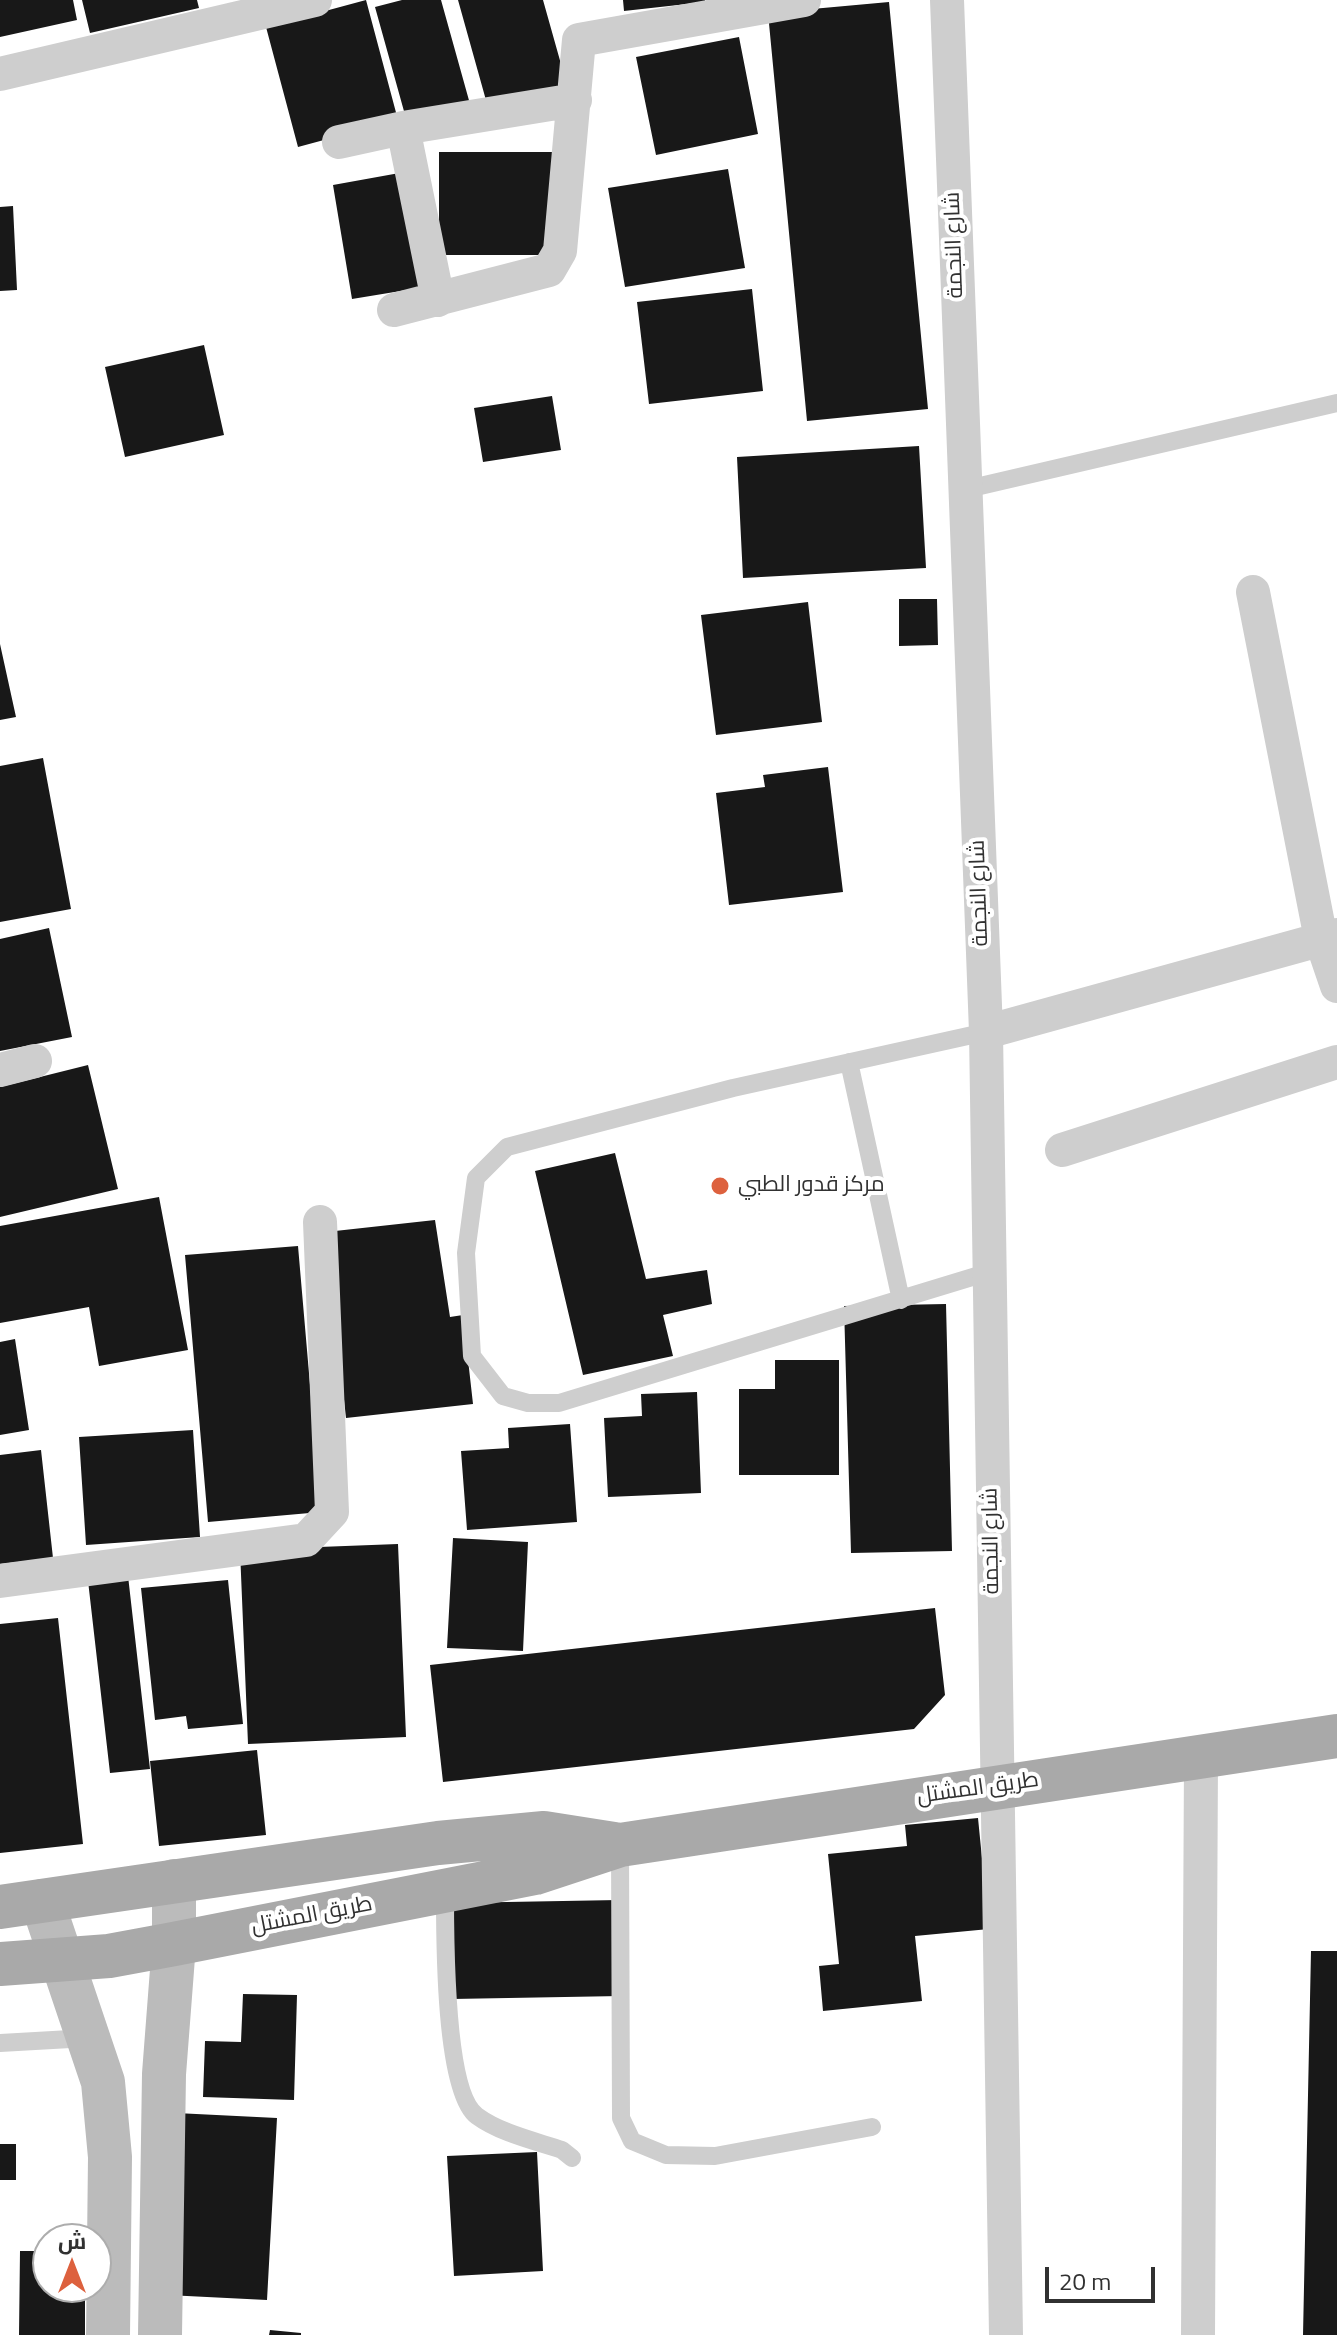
<!DOCTYPE html>
<meta charset="utf-8">
<style>
body{margin:0}
#map{position:relative;width:1337px;height:2335px;overflow:hidden;background:#fff;font-family:"Titillium Web",Cairo,sans-serif}
canvas{display:block}
.north{position:absolute;left:32px;top:2223px;width:80px;height:80px;box-sizing:border-box;background:#fff;border:2px solid #adadad;border-radius:50%;rotate:0deg;font-size:22px;font-weight:700;line-height:32px;text-align:center;color:#313131}
.north::after{content:'';display:block;margin:auto;width:28px;height:36px;background:#dd613e;clip-path:polygon(50% 0,100% 100%,50% 72%,0 100%)}
.scale{position:absolute;left:1045px;top:2267px;width:110px;height:36px;box-sizing:border-box;border:4px solid #313131;border-top:0;padding-left:10px;font-size:24px;line-height:28px;white-space:nowrap;color:#313131;-webkit-text-stroke:6px #fff;paint-order:stroke}
</style>
<div id="map">
<canvas width="1337" height="2335"></canvas>
<div class="north">ش</div>
<div class="scale">20 m</div>
</div>
<script>
const context = document.querySelector('canvas').getContext('2d');
context.lineJoin = 'round';
function fill(path, color) {
  context.fillStyle = color;
  context.fill(path, 'evenodd');
}
function strokePath(path, color, width, dash) {
  context.strokeStyle = color;
  context.lineWidth = width;
  context.lineCap = dash ? 'butt' : 'round';
  context.setLineDash(dash || []);
  context.stroke(path);
}
function write(font, color, halo, rows, align = 'center') {
  context.font = font + ' "Titillium Web",Cairo,sans-serif';
  context.lineWidth = 8;
  context.setLineDash([]);
  context.textBaseline = 'middle';
  context.strokeStyle = halo;
  context.fillStyle = color;
  for (const [text, x, y, turn = 0] of rows) {
    context.save();
    context.translate(x, y);
    context.rotate((+turn || 0) * Math.PI / 180);
    context.textAlign = isNaN(turn) ? turn : align;
    if (halo) context.strokeText(text, 0, 0);
    context.fillText(text, 0, 0);
    context.restore();
  }
}
const building = new Path2D(`
 M0,0H73L77,20L0,37Z
 M82,0H197L199,8L90,33Z
 M366,0L398,120L298,147L266,27Z
 M402,0H441L470,104L407,122L375,7Z
 M458,0H543L568,89L489,111Z
 M623,0H705V2L624,11Z
 M889,2L928,409L807,421L768,13Z
 M739,37L758,134L656,155L636,57Z
 M439,152H553V255H439Z
 M728,169L745,268L625,287L608,188Z
 M405,172L425,287L352,299L333,185Z
 M13,206L17,290L0,291V207Z
 M752,289L763,391L649,404L637,302Z
 M204,345L224,435L125,457L105,367Z
 M552,396L561,450L483,462L474,408Z
 M919,446L926,568L743,578L737,457Z
 M899,599H937L938,645L899,646Z
 M808,602L822,722L716,735L701,615Z
 M0,644L16,717L0,720Z
 M43,758L71,909L0,922V766Z
 M828,767L843,892L729,905L716,793L765,787L763,775Z
 M49,928L72,1037L0,1051V939Z
 M88,1065L118,1189L0,1217V1087Z
 M615,1153L646,1279L707,1270L712,1304L663,1315L673,1356L583,1375L535,1171Z
 M159,1197L188,1350L99,1366L89,1307L0,1323V1226Z
 M435,1220L450,1317L463,1315L473,1404L346,1418L326,1232Z
 M298,1246L321,1512L208,1522L185,1255Z
 M946,1304L952,1551L851,1553L844,1306Z
 M15,1339L29,1430L0,1435V1342Z
 M775,1360H839V1475H739V1389H775Z
 M697,1392L701,1493L608,1497L604,1418L642,1416L641,1394Z
 M570,1424L577,1522L467,1530L461,1451L509,1448L508,1428Z
 M193,1430L200,1537L86,1545L79,1437Z
 M41,1450L53,1558L0,1564V1455Z
 M453,1538L528,1542L523,1651L447,1648Z
 M398,1544L406,1737L248,1744L240,1550Z
 M127,1567L150,1769L110,1773L87,1572Z
 M228,1580L243,1724L188,1729L186,1716L155,1720L141,1588Z
 M935,1608L945,1695L914,1729L443,1782L430,1665Z
 M58,1618L83,1844L0,1853V1624Z
 M257,1750L266,1835L159,1846L150,1761Z
 M978,1818L989,1929L915,1936L922,2001L823,2011L819,1966L839,1964L828,1854L907,1846L905,1825Z
 M619,1900L621,1996L452,1999L451,1903Z
 M1311,1951H1337V2335H1303Z
 M243,1994L297,1995L294,2100L203,2097L205,2041L241,2042Z
 M176,2113L277,2118L267,2300L167,2295Z
 M0,2144H16V2180H0Z
 M537,2152L543,2271L454,2276L447,2156Z
 M20,2251H48V2287H85V2335H19Z
 M270,2330L301,2333V2335H269Z`);
const service = new Path2D(`
 M963,490L1337,403
 M986,1032L733,1088L507,1147L476,1178L466,1253L472,1356L503,1396L528,1403H559L989,1272
 M849,1062L901,1300
 M620,1845L621,2118L632,2141L666,2155L715,2156L872,2127
 M445,1890C445,1933 444,2092 477,2116C500,2133 535,2141 562,2150L572,2158
 M0,2043L88,2038`);
const minor = new Path2D(`
 M947,0L986,1032L1006,2335
 M0,74L315,0
 M403,128L575,100
 M339,142L403,128L438,300
 M394,310L549,270L560,251L579,40L804,0
 M1253,592L1321,939L1337,986
 M986,1032L1337,935
 M0,1070L35,1061
 M1062,1150L1337,1062
 M0,1581L306,1540L332,1512L320,1222
 M1198,2335L1201,1759`);
const secondary = new Path2D(`
 M42,1901L103,2082L110,2157L108,2335
 M160,2335L164,2074L174,1944V1881`);
const primary = new Path2D(`
 M0,1907L438,1843L544,1833L614,1844
 M0,1964L109,1956L174,1944L535,1873L620,1845L1337,1736`);
const markers = [
 [720,1186,10,"#dd613e"]
];
const streetNames = [
 ["شارع النجمة",955,245,-92],
 ["شارع النجمة",980,893,-92],
 ["شارع النجمة",992,1541,-91],
 ["طريق المشتل",978,1789,-8],
 ["طريق المشتل",312,1916,-11]
];
const poiNames = [
 ["مركز قدور الطبي",738,1186]
];
fill(building, '#181818');
strokePath(service, '#cecece', 18);
strokePath(minor, '#cecece', 34);
strokePath(secondary, '#bbb', 44);
strokePath(primary, '#a9a9a9', 44);
for (const [x, y, r, color] of markers) {
  const dot = new Path2D();
  dot.arc(x, y, r, 0, 2 * Math.PI);
  context.fillStyle = color;
  context.fill(dot);
  strokePath(dot, '#fff', 3);
}
write('22px', '#313131', '#fff', streetNames);
write('22px', '#313131', '#fff', poiNames, 'left');
</script>
